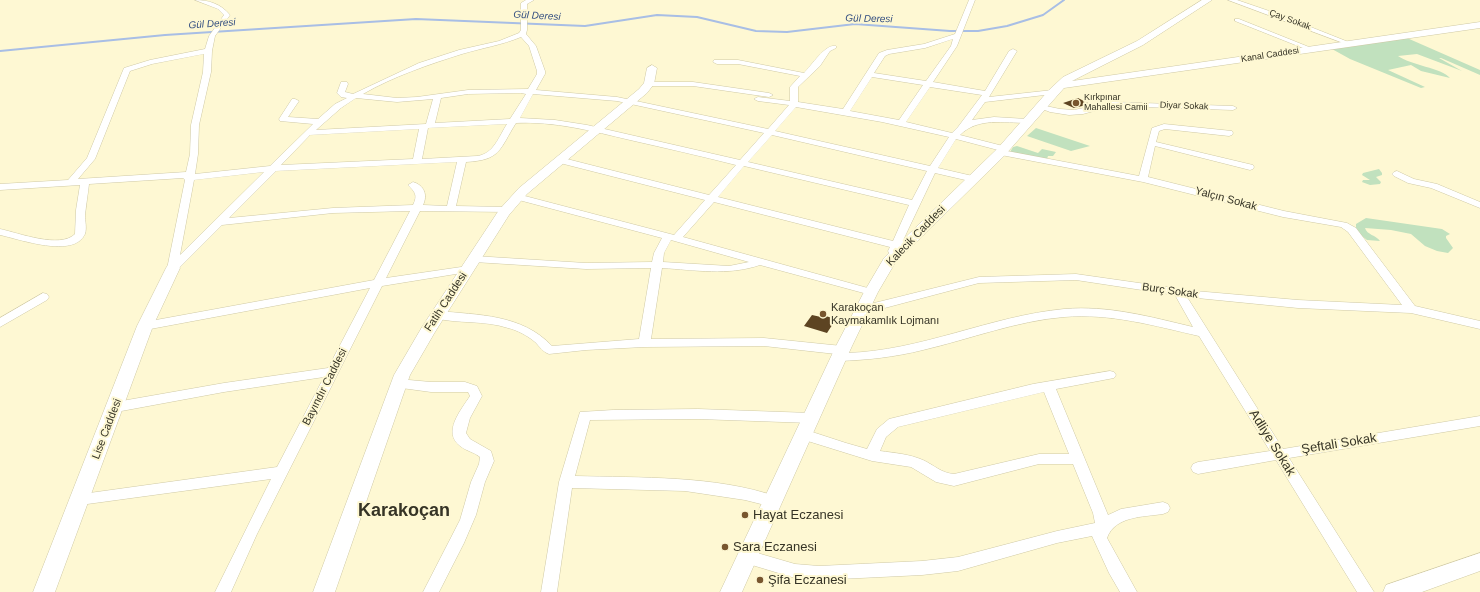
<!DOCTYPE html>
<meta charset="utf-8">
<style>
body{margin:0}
canvas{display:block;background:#fef8d3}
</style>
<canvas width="1480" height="592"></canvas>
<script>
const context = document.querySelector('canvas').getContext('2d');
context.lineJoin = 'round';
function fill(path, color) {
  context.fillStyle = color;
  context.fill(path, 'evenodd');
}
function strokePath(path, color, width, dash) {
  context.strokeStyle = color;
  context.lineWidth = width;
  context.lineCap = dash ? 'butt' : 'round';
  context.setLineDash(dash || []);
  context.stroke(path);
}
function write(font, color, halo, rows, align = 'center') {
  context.font = font + ' Helvetica,sans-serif';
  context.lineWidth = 4;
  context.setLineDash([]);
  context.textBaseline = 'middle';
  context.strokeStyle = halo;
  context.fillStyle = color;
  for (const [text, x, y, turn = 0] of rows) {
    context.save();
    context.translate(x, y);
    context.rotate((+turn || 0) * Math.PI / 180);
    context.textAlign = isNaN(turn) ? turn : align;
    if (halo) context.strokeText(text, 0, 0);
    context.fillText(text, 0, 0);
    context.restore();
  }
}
const green = new Path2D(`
 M1407,38L1480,70V75L1441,58H1439L1462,71L1417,54L1398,56C1410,65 1442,68 1450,78L1421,71L1411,65L1388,70L1425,87L1421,88L1350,59L1332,49Z
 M1036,128L1090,146L1071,151L1027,136Z
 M1017,146L1038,153L1042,149L1056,152L1053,156H1048L1047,159L1010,152L1013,147Z
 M1379,169L1382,173V175L1376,177L1381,182L1380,184L1370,185L1362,182L1363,180H1370L1362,175L1363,173Z
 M1366,218L1442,229L1450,234L1446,236V238L1453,248L1448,253L1437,251L1425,246L1411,234L1391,230L1365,228C1367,235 1376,235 1380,241L1367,240L1356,231V224Z`);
const stream = new Path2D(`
 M0,51L165,35L416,19L585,26L657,15L697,17L756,31L787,32L855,24L950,31H978L1007,26L1043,15L1064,0`);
const building = new Path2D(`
 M1078,98L1090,104L1074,108L1063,103Z
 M812,315L821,317L822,315L836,319L827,333L804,326Z`);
const street = new Path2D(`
 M195,0C209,0 221,4 230,15L215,36L212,51L211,72L199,125L198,154L195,174L270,166L313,124L280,121L279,119L292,99H295L299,101L288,117L318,119L335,104L347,98L341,97L337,93L341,82H347L348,84L345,92L353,94L419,63L459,50L499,41L519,33L521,30V3L526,0H534L527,4V30L526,34L536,46L545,71V74L536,90L617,97L768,129L789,105L758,101L754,99L758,97L790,101V87L800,76L738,64H717L713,62L714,60H738L804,73C812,65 825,44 836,46V48L830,51L820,66L798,87V102L843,109L879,53L887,50L924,44L955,34L969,0H975L957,46L933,82L985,91L1009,51L1013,49L1017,51L989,97L1053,90L1057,92L1053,94L985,102L972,120L994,117L1027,119L1031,121L1027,123C1004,123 978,117 960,135L1007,147V151L1139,176L1152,128L1164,124L1232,131L1233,133L1232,135L1229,136L1165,129L1159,131L1156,142L1253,165L1254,167L1253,169L1250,170L1155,146L1148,177L1284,211L1347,223L1356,228L1415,306L1480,321V329L1411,313L1298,308L1187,297L1283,449L1480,416V426L1289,458L1374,592H1357L1276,460L1198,474L1193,472L1191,468L1193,464L1198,462L1270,451L1199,336C1155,326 1110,313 1064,317C1016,321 970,339 923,350C895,357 868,360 839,361L835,360L833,357L836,354L764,346L644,347L586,350L549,354C543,352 540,347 535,342C528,336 517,330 508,328C484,320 458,324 434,318L432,315L434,312L438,311C478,315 522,314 552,346L639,339L651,268L586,269L474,262L469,259L474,256L586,263L652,262L654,253L662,238L515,199L513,197L515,195H521L674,235L705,200L556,162L555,160L556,158L559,157L709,195L736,165C701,156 665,148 630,140C592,131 554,121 516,123C499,150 501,160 466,162L456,206L506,207L511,210L509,212L420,211L386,278L468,266L473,269L468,272L382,286L257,534L231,592H215L271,479L80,505L75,503L73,499L75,495L277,467L324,377L224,392L116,412L111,410L110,407L111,404L116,402L224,383L328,368L370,288L145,330L141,329L139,326L141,323L145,322L374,280L410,211L333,213L222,225L176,271L172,272L167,269L185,180L183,178L89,184C88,194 86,205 85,215C85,221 87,228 85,234C74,259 19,239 0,235V229C19,233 60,249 75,234L76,210L80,185L0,190V184L68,180L87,158L124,68L150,60L205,49L209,36L224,15L218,9ZM521,37L529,46L537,71V74L528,89L468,90L417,97L397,98L363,94C392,77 430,64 462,54C482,48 502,45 521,37ZM953,39L951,46L926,81L874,73L885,56L889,54L925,48ZM204,54L203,72L191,125L190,154L186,172L78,179L95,159L130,71L152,64ZM872,77L923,85L899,120L850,111ZM930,87L982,95L958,127L952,133L906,122ZM521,93L526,94L510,119L435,123L441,98L468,94ZM533,94L617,101L764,133L740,160L587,125L555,120L520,118ZM356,98L397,102L433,99L426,124L316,130L341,108ZM796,107L882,122L949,137L930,166L775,131ZM507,124C499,136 494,154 477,156L422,159L428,128ZM419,129L413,159L281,165L310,135ZM772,135L927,171L912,200L748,162ZM956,139L998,150L997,152L1001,155L1143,182L1283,217L1341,227L1348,232L1402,305L1298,300L1195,291L1076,274L979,277L858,307L856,310L858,313L862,314L979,283L1076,280L1175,295L1193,327C1151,317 1108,305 1064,309C990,316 921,351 846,353L848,350L846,347L842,346L764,338L651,339L662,268C695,270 728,276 760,265L871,295L875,294L876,292L875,290L683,237L714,202L890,247L888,251L889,253H897L935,173L974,182L979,179L977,177L938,168ZM457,162L447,206L423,205C428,195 424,185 413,182L408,185C415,192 418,195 413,205L333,208L229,218L276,171ZM744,166L909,205L893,241L718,197ZM264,172L180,255L194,180ZM671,240L749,262L729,266L663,262L664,253Z
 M1228,0H1237L1278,14L1351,43L1346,44Z
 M1235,19H1239L1314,49L1308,50L1235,21Z
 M646,82H693L769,93L773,95L769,97L693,86H649L645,84Z
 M1112,102L1233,106L1237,108L1233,110L1112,106L1083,114L1069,115L1050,112L1037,107L1041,105L1060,109L1074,110Z
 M1397,171L1414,179L1437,184L1480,202V208L1431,188L1408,183L1394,176L1392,174L1394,172Z
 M43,293L47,294L49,297L47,300L0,327V318Z
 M1110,371L1114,372L1116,375L1114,378L1056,389L1108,515L1121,509L1163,502L1168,504L1170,508L1168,512L1163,514C1143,517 1115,516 1107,538L1137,592H1120L1109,573L1092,536L1057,543L958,571L922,575L819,580L795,578L742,562L739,557L742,552L747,550L795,564L819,566L922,561L958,557L1057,531L1095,523L1093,513L1073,464H1039L954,486L936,482L911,467L872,461L798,438L796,434L798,430L803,429L846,443L867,449L877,429L889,419L1033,384ZM1044,392L1069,454H1039L954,474C941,473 934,465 923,460C909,454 895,453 880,451L886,437L898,427Z
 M398,379L431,382H465L477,386L482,396L470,418L466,433L470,439L491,451L494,461L485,482L476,515L464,543L439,592H423L460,520L471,482L479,464L480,457C474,452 466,451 460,446C442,432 461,410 470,396L468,392H431L394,387L392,384L394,381Z
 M698,409L811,413L816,415L817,418L816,421L811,423L698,419L590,420L575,476C640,478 715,475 778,497L780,501L778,505L773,507L745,500L685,491L572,488L557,592H541L559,482L580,412L613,410Z`);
const secondary = new Path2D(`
 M1202,0H1212L1143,45L1072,81L1480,22V28L1064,88L1005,155L895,263L878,292L852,346L742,592H720L836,346L864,292L884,258L997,149L1049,90L1063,77L1137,41Z
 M652,65L657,68L654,84L647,93L527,194L509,215L435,332L410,375L335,592H313L394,375L422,327L499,210L519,188L639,89L644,83L647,68Z
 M173,264L178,265L180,268L153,326L55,592H33L137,326L166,268L168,265Z
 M1480,553V571L1422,592H1383L1386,585Z`);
const markers = [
 [1076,103,4,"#78562e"],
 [823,314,4,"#78562e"],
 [745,515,4,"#78562e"],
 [725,547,4,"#78562e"],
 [760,580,4,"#78562e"]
];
const farStreetnames = [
 ["Çay Sokak",1290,20,20],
 ["Kanal Caddesi",1270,55,-9],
 ["Diyar Sokak",1184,106,2]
];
const farPoinames = [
 ["Kırkpınar",1084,98],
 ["Mahallesi Camii",1084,108]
];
const farWaternames = [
 ["Gül Deresi",537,16,3],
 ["Gül Deresi",869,19,1],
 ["Gül Deresi",212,24,-4]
];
const streetNames = [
 ["Yalçın Sokak",1226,199,15],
 ["Kalecik Caddesi",916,236,-46],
 ["Burç Sokak",1170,291,8],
 ["Fatih Caddesi",446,302,-57],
 ["Bayındır Caddesi",325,387,-63],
 ["Lise Caddesi",107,429,-69]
];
const poiNames = [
 ["Karakoçan",831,308],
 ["Kaymakamlık Lojmanı",831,321]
];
const nearStreetnames = [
 ["Adliye Sokak",1272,443,58],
 ["Şeftali Sokak",1339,444,-9]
];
const nearPoinames = [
 ["Hayat Eczanesi",753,515],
 ["Sara Eczanesi",733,547],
 ["Şifa Eczanesi",768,580]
];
const nearDistrictnames = [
 ["Karakoçan",404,511]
];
fill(green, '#c1e1be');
strokePath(stream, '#a8bee5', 2);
fill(building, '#5d4422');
strokePath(street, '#cfc9a5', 1);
strokePath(secondary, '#cfc9a5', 1);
fill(street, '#fff');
fill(secondary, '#fff');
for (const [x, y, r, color] of markers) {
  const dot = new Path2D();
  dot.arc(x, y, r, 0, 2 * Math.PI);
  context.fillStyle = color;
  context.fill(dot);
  strokePath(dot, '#fef8d3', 1.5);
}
write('9px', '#363426', '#fef8d3', farStreetnames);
write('9px', '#363426', '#fef8d3', farPoinames, 'left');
write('italic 10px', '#344f81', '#fef8d3', farWaternames);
write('11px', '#363426', '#fef8d3', streetNames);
write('11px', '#363426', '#fef8d3', poiNames, 'left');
write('13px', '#363426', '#fef8d3', nearStreetnames);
write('13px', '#363426', '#fef8d3', nearPoinames, 'left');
write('bold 18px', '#363426', '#fef8d3', nearDistrictnames);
</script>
